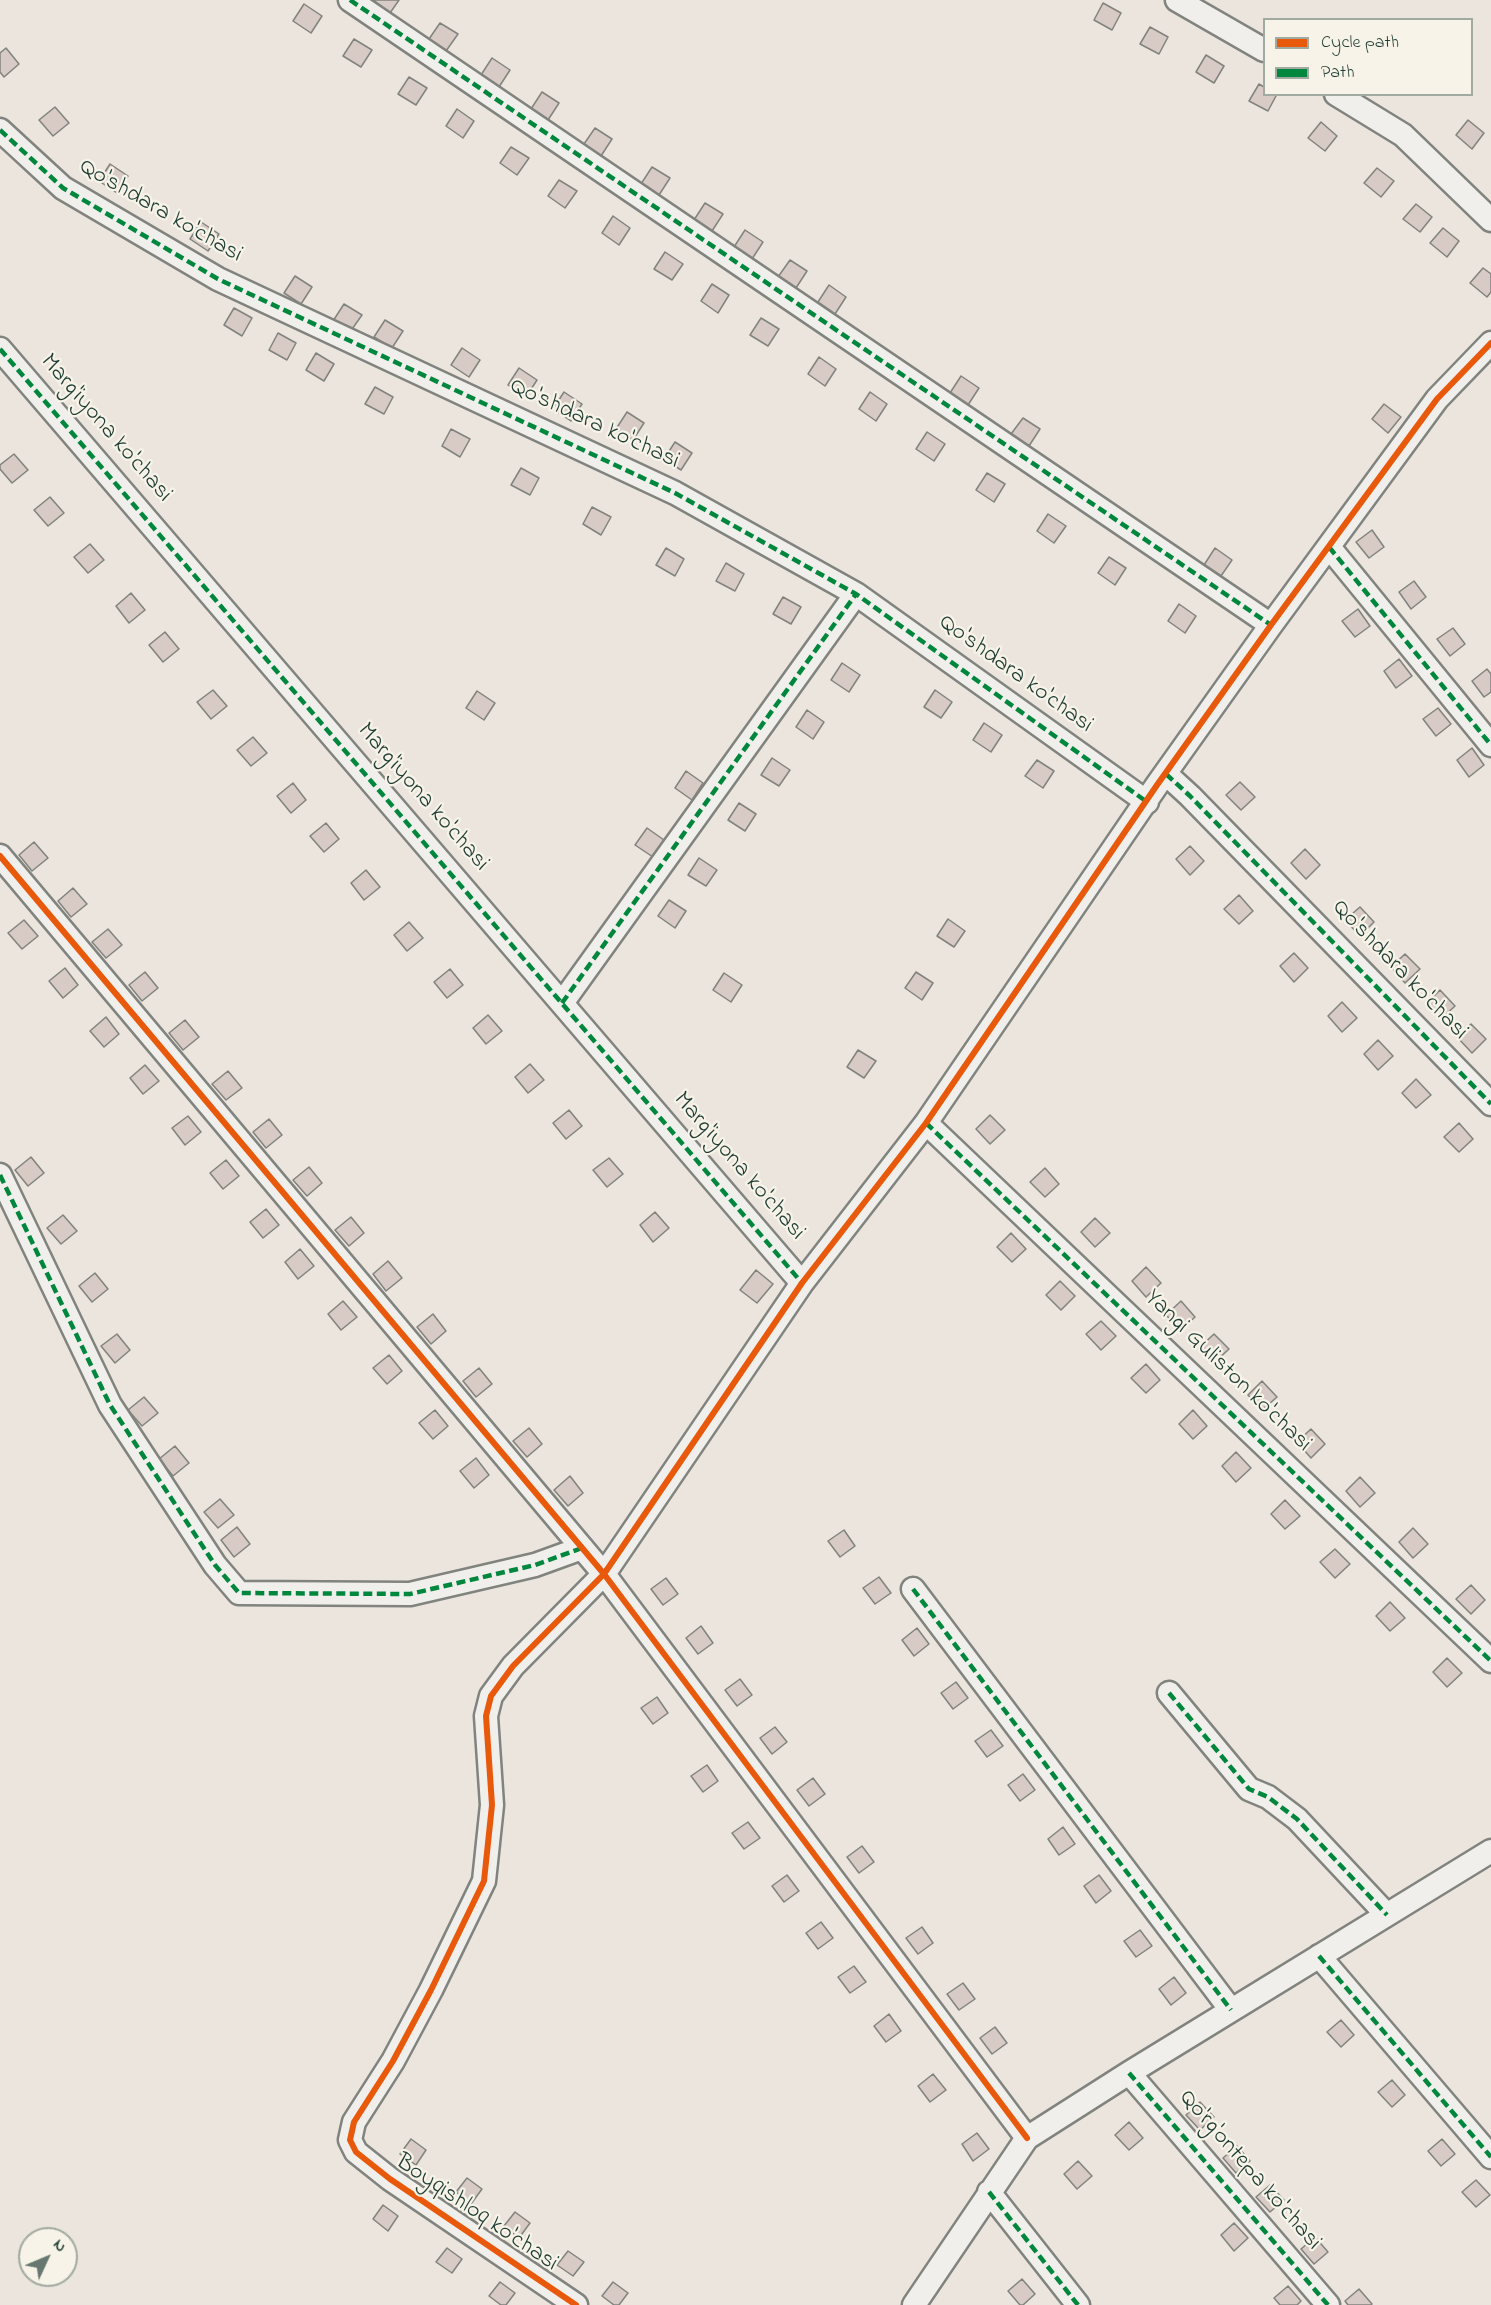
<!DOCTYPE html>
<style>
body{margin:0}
#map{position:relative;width:1491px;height:2305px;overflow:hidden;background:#ece5de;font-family:"Indie Flower",sans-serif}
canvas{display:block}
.legend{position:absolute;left:1263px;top:18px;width:210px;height:78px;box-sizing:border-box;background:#f7f3e8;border:2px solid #a1aaa0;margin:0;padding:8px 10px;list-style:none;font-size:18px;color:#1f3d34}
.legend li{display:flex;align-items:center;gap:12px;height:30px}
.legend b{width:30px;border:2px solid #a1aaa0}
.north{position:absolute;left:18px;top:2227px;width:60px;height:60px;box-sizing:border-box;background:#f7f3e8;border:2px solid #a1aaa0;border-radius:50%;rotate:46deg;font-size:16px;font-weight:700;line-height:24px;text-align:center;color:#1f3d34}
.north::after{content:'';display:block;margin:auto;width:21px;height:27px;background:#677870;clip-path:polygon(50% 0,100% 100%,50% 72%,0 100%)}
</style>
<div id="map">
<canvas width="1491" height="2305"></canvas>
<ul class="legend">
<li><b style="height:8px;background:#e8590c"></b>Cycle path</li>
<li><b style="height:8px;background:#00873e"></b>Path</li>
</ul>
<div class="north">N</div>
</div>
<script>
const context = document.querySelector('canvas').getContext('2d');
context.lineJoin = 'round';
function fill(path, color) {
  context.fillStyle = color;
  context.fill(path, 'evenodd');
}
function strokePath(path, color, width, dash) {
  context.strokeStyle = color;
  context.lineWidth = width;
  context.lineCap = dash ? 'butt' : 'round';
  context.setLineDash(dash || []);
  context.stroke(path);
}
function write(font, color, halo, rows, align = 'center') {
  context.font = font + ' "Indie Flower",sans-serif';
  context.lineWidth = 4.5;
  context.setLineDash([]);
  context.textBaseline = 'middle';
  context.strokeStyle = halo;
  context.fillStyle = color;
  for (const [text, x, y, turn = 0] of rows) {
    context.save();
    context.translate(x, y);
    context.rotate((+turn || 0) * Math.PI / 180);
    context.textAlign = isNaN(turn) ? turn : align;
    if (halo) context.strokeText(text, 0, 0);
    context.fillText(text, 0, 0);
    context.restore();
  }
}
const building = new Path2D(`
 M373,0H399L390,13Z
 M1103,3L1121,13L1112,30L1094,20Z
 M304,4L322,16L311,33L293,21Z
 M440,23L458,34L446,51L429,39Z
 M1150,27L1168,37L1159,54L1140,44Z
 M354,39L372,50L361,67L343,56Z
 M6,48L19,64L4,77L0,72V53Z
 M1206,55L1224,66L1214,83L1196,72Z
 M492,58L510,70L499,87L481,75Z
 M409,77L427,88L416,105L398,94Z
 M1259,84L1264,87V94H1277L1268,111L1249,101Z
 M542,92L559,103L548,120L531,109Z
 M55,107L69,123L53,136L39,120Z
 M457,109L474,121L463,138L446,126Z
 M1468,120L1484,133L1472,149L1456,135Z
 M1321,122L1337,136L1325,151L1308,138Z
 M595,128L612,139L601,156L584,144Z
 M511,147L529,158L517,175L500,163Z
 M110,164L128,176L117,193L99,181Z
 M652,167L670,178L659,195L641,184Z
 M1377,168L1394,181L1381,197L1364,183Z
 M559,180L577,191L565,208L548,196Z
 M705,203L723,214L712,231L694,220Z
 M1416,204L1432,217L1420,232L1403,219Z
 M613,216L630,228L619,245L602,233Z
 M201,222L219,234L208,251L190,239Z
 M1443,228L1459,241L1447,257L1430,243Z
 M745,230L763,242L752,259L734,247Z
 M665,252L683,264L672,280L654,269Z
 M790,260L807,271L796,288L778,277Z
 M1483,268L1491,274V292L1487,297L1470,283Z
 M295,276L312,287L301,304L284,293Z
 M712,284L729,295L718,313L701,301Z
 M829,285L846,297L835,314L818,302Z
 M344,304L362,315L350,332L333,321Z
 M234,308L252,318L242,336L224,325Z
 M761,318L779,329L768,346L750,335Z
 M385,320L403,331L392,348L374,337Z
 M278,333L296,343L287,360L269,350Z
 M462,348L480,360L469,377L451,365Z
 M316,353L334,364L324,381L306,370Z
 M819,357L836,369L825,386L808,374Z
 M519,368L537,380L526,397L508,385Z
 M961,376L979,388L968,405L950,393Z
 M375,387L393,397L384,414L365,404Z
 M564,392L582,404L571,421L553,409Z
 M870,392L887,404L876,421L859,409Z
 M1384,404L1401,417L1388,433L1372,419Z
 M627,412L644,423L633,440L616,429Z
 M1023,418L1040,429L1029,446L1011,434Z
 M451,429L470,439L460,457L442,446Z
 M927,432L945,444L934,461L916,449Z
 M675,442L692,453L681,470L664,459Z
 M14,454L28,470L12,483L0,469V465Z
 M521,468L539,478L530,495L511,485Z
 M987,473L1005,484L994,502L976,490Z
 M50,497L64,513L48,526L34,510Z
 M592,507L611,517L601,535L583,524Z
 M1048,514L1066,526L1054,543L1037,531Z
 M1372,530L1384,547L1369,558L1356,542Z
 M90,544L104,560L88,573L74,557Z
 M666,548L684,559L675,576L656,565Z
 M1215,548L1232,560L1221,576L1204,565Z
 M1109,557L1126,568L1115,585L1098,573Z
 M726,563L744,574L735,591L716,581Z
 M1414,581L1426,597L1411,609L1399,592Z
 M131,593L145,610L129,623L116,606Z
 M783,597L801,607L791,624L773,614Z
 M1179,604L1196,616L1185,633L1168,621Z
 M1358,609L1370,626L1355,637L1342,621Z
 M1453,628L1465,644L1450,656L1437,639Z
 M165,632L179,649L163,662L149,645Z
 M1399,659L1412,676L1396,688L1384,671Z
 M842,663L860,675L849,692L831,680Z
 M1487,669L1491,674V692L1484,697L1472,681Z
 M213,690L227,706L211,719L197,702Z
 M935,690L952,702L941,718L924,707Z
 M477,691L495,703L484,720L466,708Z
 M1438,708L1451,724L1436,736L1423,719Z
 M807,710L824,722L813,739L796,727Z
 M984,723L1002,735L991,752L973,740Z
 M253,737L267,753L251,766L237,750Z
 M1472,748L1484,765L1469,777L1457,760Z
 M772,758L790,770L779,786L761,775Z
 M1037,760L1054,771L1043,788L1025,776Z
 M686,771L703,783L692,800L675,788Z
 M1240,782L1255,797L1241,810L1226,795Z
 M293,783L306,800L291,813L277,796Z
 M739,803L756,814L745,831L728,820Z
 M326,823L339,839L324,852L310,836Z
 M647,828L664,840L653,857L635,845Z
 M34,842L48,858L32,871L19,855Z
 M1190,846L1204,861L1190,875L1176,859Z
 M1305,849L1320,865L1306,879L1291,863Z
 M699,858L717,870L706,886L688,875Z
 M366,870L380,887L364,900L351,883Z
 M73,888L87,904L71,917L58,901Z
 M1239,895L1253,911L1239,924L1224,909Z
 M669,900L686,911L675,928L658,916Z
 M1360,907L1374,922L1360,936L1345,920Z
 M948,919L965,931L954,947L937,936Z
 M24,920L38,936L22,949L8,933Z
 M409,922L423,938L407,951L394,935Z
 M108,929L122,945L106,958L92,942Z
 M1294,953L1308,968L1294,982L1280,966Z
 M1405,954L1420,969L1405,983L1391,967Z
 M65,968L78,985L63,998L49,981Z
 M450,969L463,985L447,998L434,982Z
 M145,972L158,988L142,1001L129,985Z
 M916,972L933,983L922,1000L905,988Z
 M724,973L742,985L731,1002L713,990Z
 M1440,990L1455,1006L1441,1019L1426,1004Z
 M1342,1002L1357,1018L1342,1032L1328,1016Z
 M488,1015L502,1031L486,1044L473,1028Z
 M106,1017L119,1034L104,1047L90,1031Z
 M185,1020L199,1037L183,1050L169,1033Z
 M1471,1024L1486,1039L1472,1053L1457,1037Z
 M1378,1040L1393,1056L1378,1070L1364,1054Z
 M858,1050L876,1061L864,1078L847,1067Z
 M530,1064L544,1080L528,1093L515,1077Z
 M145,1065L159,1081L143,1094L130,1078Z
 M228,1071L242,1088L226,1100L212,1084Z
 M1416,1079L1431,1095L1416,1108L1402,1093Z
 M569,1110L582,1126L566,1139L553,1123Z
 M990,1115L1005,1130L990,1144L976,1129Z
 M188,1116L201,1132L185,1145L172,1128Z
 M269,1119L282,1135L266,1148L253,1132Z
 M1459,1123L1473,1139L1459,1152L1444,1137Z
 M31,1157L44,1173L28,1186L15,1170Z
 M609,1158L623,1174L607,1187L593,1170Z
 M226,1160L239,1176L223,1189L210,1173Z
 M309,1167L322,1183L307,1196L293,1180Z
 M1045,1168L1059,1184L1045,1197L1030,1182Z
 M266,1209L279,1225L263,1238L250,1222Z
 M655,1212L669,1228L653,1242L640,1225Z
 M63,1215L77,1231L61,1244L47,1228Z
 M351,1217L364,1233L349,1246L335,1230Z
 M1095,1218L1110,1233L1095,1247L1081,1232Z
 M1011,1233L1026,1249L1012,1262L997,1247Z
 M300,1249L314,1266L298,1279L285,1262Z
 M388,1261L402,1278L386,1291L373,1274Z
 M1146,1267L1161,1283L1146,1297L1132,1281Z
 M756,1270L773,1284L757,1303L740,1290Z
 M95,1273L108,1289L92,1302L79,1286Z
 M1060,1281L1075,1296L1061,1310L1046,1295Z
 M343,1301L357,1317L341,1330L328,1314Z
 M1181,1301L1195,1317L1181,1330L1166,1315Z
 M433,1314L446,1331L431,1344L417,1327Z
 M1101,1321L1116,1336L1101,1350L1086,1334Z
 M117,1334L130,1350L115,1363L101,1346Z
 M1214,1334L1229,1349L1214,1363L1199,1348Z
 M389,1355L402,1371L387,1384L373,1368Z
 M1146,1364L1160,1380L1146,1393L1131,1378Z
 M479,1368L492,1384L476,1397L463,1381Z
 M1262,1381L1277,1397L1262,1410L1248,1395Z
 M144,1397L158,1413L142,1426L128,1410Z
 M435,1410L448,1426L433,1439L419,1423Z
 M1193,1410L1207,1426L1193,1439L1179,1424Z
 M529,1428L542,1444L527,1457L513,1441Z
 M1311,1429L1325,1444L1311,1458L1297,1442Z
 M175,1446L189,1463L173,1476L159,1459Z
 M1236,1452L1251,1468L1236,1482L1222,1466Z
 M476,1458L489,1475L474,1488L460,1471Z
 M570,1476L583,1493L568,1506L554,1490Z
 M1360,1477L1375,1493L1360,1507L1346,1491Z
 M220,1499L234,1515L218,1528L204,1512Z
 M1285,1500L1300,1516L1285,1529L1271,1514Z
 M237,1527L250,1544L234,1557L221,1540Z
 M1413,1528L1428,1544L1413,1558L1399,1542Z
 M844,1530L855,1546L840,1557L828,1541Z
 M1335,1549L1350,1564L1335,1578L1320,1562Z
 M879,1577L891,1593L875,1604L863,1588Z
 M666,1578L678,1594L663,1605L651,1589Z
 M1471,1585L1485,1600L1471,1614L1456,1599Z
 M1390,1602L1405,1618L1390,1631L1376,1616Z
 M701,1626L713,1643L698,1654L686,1638Z
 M917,1628L929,1644L914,1656L902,1640Z
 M1447,1658L1462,1673L1447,1687L1433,1672Z
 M740,1679L752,1695L737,1706L725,1690Z
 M956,1682L968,1698L953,1709L941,1693Z
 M657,1697L668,1713L653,1724L641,1708Z
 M775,1727L787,1742L772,1754L760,1738Z
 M991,1730L1003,1746L987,1757L975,1741Z
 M707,1765L718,1781L703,1792L691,1776Z
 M1023,1774L1035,1790L1020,1801L1008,1785Z
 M813,1778L825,1794L809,1806L797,1790Z
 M748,1822L760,1838L744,1849L732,1833Z
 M1063,1827L1075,1844L1059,1855L1048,1839Z
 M862,1846L874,1862L859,1873L847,1857Z
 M787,1875L799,1891L784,1902L772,1886Z
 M1099,1875L1111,1891L1096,1903L1084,1886Z
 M821,1922L833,1938L818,1949L806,1933Z
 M922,1927L933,1943L918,1954L906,1938Z
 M1140,1930L1152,1946L1136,1957L1124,1941Z
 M854,1966L866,1982L850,1993L838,1977Z
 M1174,1977L1186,1993L1171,2005L1159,1989Z
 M963,1983L975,1999L959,2010L947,1994Z
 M889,2014L901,2031L886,2042L874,2026Z
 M1341,2020L1354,2035L1341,2047L1327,2032Z
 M995,2027L1007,2043L992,2054L980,2038Z
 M933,2074L946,2090L930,2102L918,2086Z
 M1392,2080L1405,2095L1392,2107L1378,2092Z
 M1200,2102L1214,2117L1200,2130L1186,2115Z
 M1129,2122L1143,2138L1129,2150L1115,2135Z
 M977,2133L989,2149L973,2161L962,2144Z
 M411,2139L426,2150L416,2165L400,2154Z
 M1442,2139L1455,2154L1441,2166L1428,2151Z
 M1237,2146L1250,2161L1236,2173L1223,2158Z
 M1078,2161L1092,2176L1077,2189L1064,2174Z
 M467,2178L482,2189L471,2204L456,2192Z
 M1476,2180L1490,2195L1476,2207L1462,2192Z
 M1270,2185L1284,2200L1270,2212L1256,2197Z
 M383,2205L398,2216L388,2231L373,2219Z
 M515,2212L530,2223L519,2238L504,2226Z
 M1234,2223L1248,2238L1234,2251L1221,2235Z
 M1315,2237L1328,2252L1314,2264L1301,2249Z
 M447,2248L462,2259L452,2273L436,2262Z
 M568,2251L584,2262L573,2276L557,2265Z
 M1022,2279L1035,2294L1023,2305H1020L1008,2291Z
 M500,2282L515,2293L506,2305H501L489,2296Z
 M613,2282L628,2293L619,2305H614L602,2296Z
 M1288,2286L1301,2301L1297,2305H1280L1274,2298Z
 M1359,2289L1372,2304L1371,2305H1348L1345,2301Z`);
const minor = new Path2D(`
 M350,0L1271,625
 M1177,0L1264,50
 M1336,94L1403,135L1491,220
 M0,130L63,188L218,279L675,493L856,594L1147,802
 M0,349L802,1283
 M1329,547L1491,745
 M1166,774L1190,796L1491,1104
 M0,856L604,1574L1027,2138
 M562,1003L856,594
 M926,1123L1491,1661
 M0,1175L110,1405L215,1565L239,1593L410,1594L535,1565L582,1548
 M913,1589L1231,2010
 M1169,1693L1249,1789L1268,1797L1297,1819L1387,1915
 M1319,1956L1491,2157
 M1129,2073L1328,2305
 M989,2192L1078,2305
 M576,2305L390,2179L356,2152L350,2140L354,2122L393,2061L431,1990L484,1881L492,1805L486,1716L491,1696L513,1666L604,1574L802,1283L926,1123L1157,785L1271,625L1437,399L1491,343
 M914,2305L1027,2138L1129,2073L1491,1851`);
const quiet = new Path2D(`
 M350,0L1271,625
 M0,130L63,188L218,279L675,493L856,594L1147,802
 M0,349L802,1283
 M1329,547L1491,745
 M1166,774L1190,796L1491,1104
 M562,1003L856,594
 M926,1123L1491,1661
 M0,1175L110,1405L215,1565L239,1593L410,1594L535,1565L582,1548
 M913,1589L1231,2010
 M1169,1693L1249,1789L1268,1797L1297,1819L1387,1915
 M1319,1956L1491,2157
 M1129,2073L1328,2305
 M989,2192L1078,2305`);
const cycleway = new Path2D(`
 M0,856L604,1574L1027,2138
 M576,2305L390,2179L356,2152L350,2140L354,2122L393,2061L431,1990L484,1881L492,1805L486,1716L491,1696L513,1666L604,1574L802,1283L926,1123L1157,785L1271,625L1437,399L1491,343`);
const streetNames = [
 ["Qo'shdara ko'chasi",160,212,30],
 ["Qo'shdara ko'chasi",594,425,25],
 ["Marg'iyona ko'chasi",105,429,49],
 ["Qo'shdara ko'chasi",1015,675,36],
 ["Marg'iyona ko'chasi",422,798,49],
 ["Qo'shdara ko'chasi",1399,971,46],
 ["Marg'iyona ko'chasi",738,1167,49],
 ["Yangi Guliston ko'chasi",1227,1372,44],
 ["Qo'rg'ontepa ko'chasi",1249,2171,49],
 ["Boyqishloq ko'chasi",476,2214,34]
];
fill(building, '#d8cac4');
strokePath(building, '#81837e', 1.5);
strokePath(minor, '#81837e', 27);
strokePath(minor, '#f1efeb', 22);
strokePath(quiet, '#00873e', 4.5, [9, 4.5]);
strokePath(cycleway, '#e8590c', 6);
write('24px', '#1f3d34', '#f7f3e8', streetNames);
</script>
